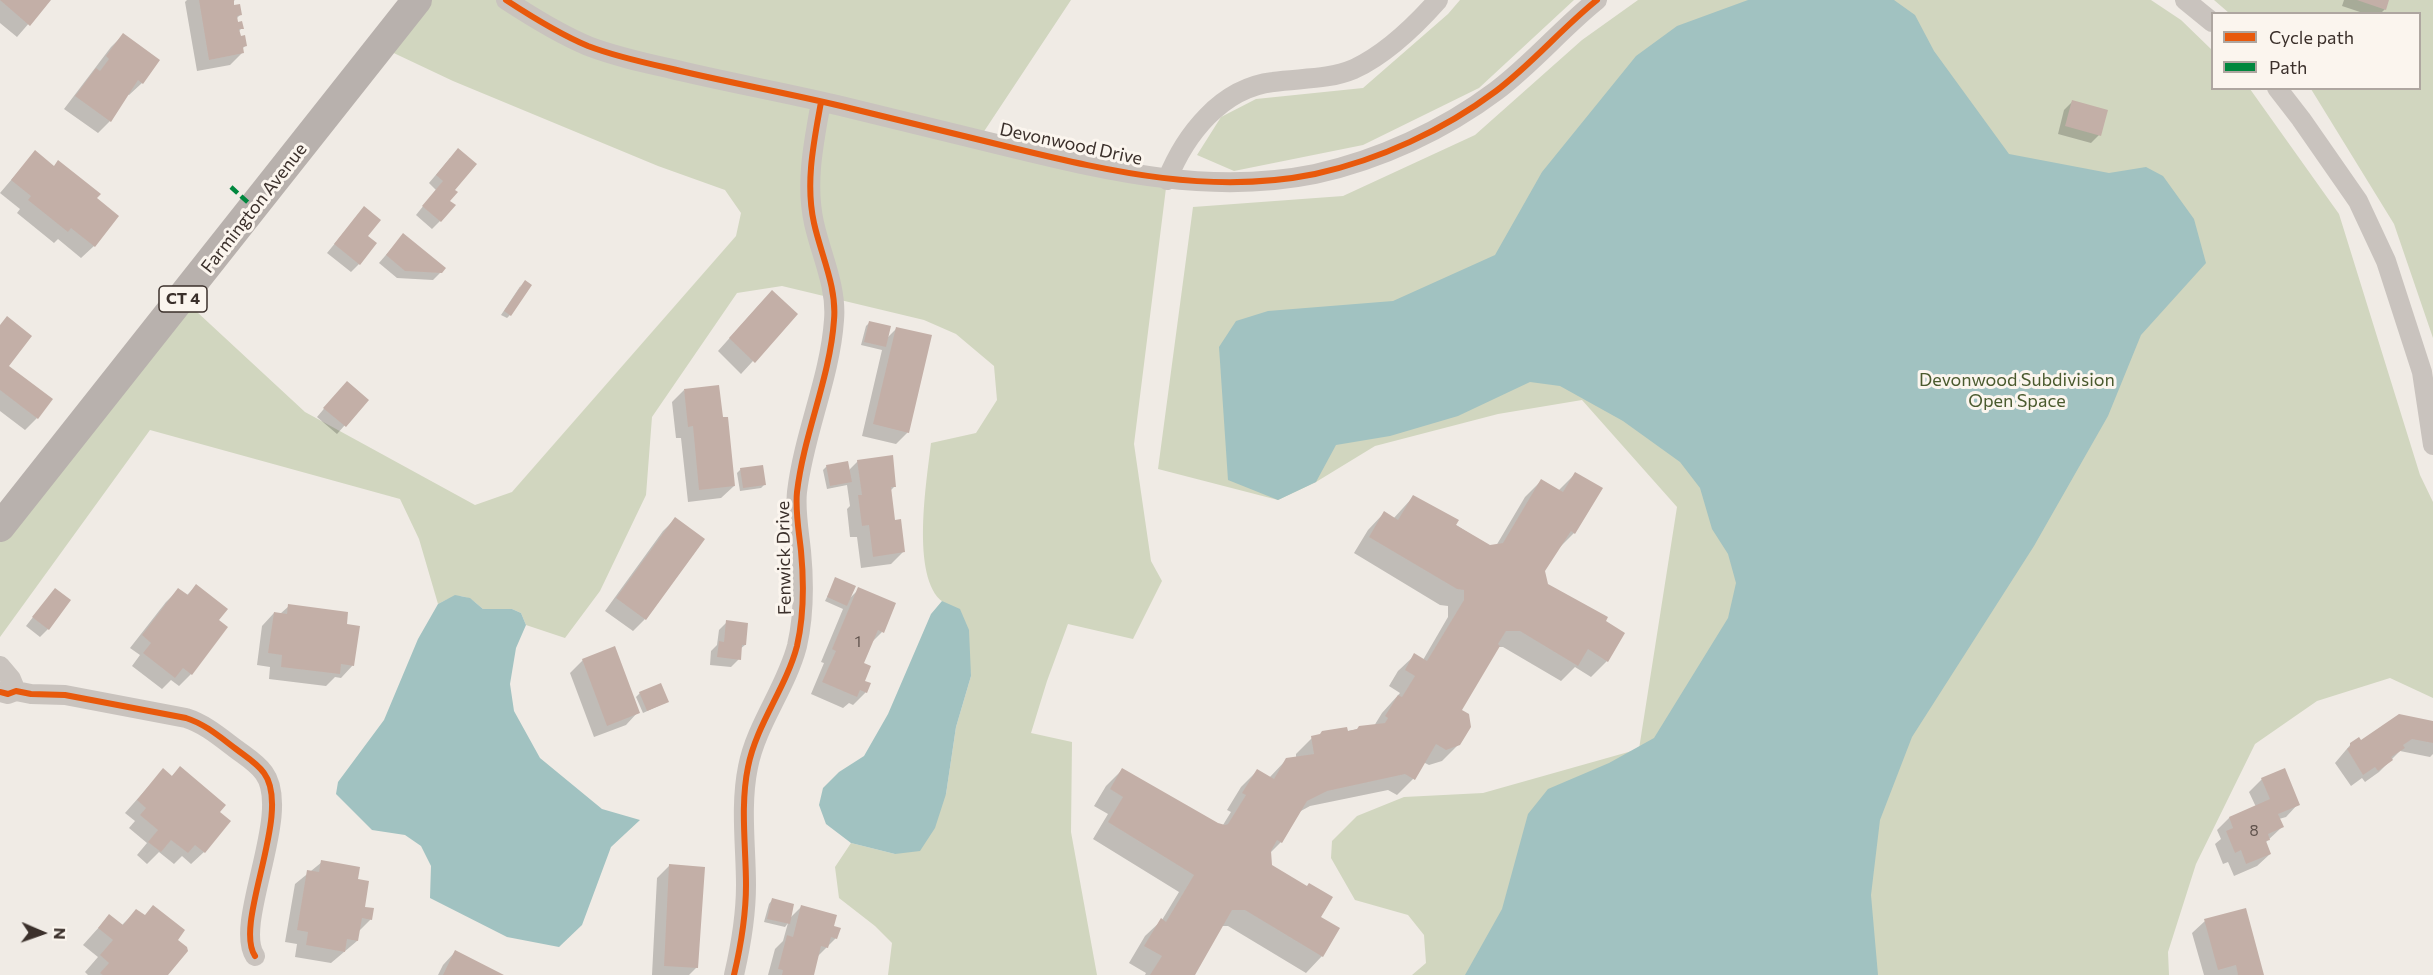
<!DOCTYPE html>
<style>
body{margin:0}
#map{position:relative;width:2433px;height:975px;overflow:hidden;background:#f0ebe5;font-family:Commissioner,sans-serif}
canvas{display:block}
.legend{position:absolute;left:2211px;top:12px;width:210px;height:78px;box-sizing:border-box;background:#fbf5ee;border:2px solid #aea6a0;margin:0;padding:8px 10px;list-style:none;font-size:18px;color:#3b302b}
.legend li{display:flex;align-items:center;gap:12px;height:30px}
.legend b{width:30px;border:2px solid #aea6a0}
.north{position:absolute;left:12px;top:903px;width:60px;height:60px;-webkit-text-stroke:4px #fbf5ee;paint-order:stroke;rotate:92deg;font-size:16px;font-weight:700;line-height:24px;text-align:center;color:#3b302b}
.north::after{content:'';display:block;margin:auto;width:21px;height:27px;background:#3b302b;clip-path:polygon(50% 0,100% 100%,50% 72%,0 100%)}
</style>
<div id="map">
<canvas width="2433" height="975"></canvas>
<ul class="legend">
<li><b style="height:8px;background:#e8590c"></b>Cycle path</li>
<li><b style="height:8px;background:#00873e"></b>Path</li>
</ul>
<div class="north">N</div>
</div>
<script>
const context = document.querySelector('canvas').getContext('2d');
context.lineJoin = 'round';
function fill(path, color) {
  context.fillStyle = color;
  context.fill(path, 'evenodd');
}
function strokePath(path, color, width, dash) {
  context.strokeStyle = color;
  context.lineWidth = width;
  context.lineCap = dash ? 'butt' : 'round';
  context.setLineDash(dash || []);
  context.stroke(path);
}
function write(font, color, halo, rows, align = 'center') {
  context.font = font + ' Commissioner,sans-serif';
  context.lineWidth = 6;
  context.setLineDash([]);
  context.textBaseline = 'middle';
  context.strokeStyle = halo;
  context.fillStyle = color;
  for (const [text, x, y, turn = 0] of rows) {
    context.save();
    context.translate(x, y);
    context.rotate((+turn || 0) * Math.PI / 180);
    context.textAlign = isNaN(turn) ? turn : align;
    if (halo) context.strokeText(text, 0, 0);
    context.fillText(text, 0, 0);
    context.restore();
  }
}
const green = new Path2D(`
 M417,0H1071L979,139L1167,180L1134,444L1151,561L1162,581L1133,639L1068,624L1047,681L1031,733L1072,742L1071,832L1097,975H888L892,943L875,926L839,898L835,867L851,843L895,854L946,794L956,727L971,676L960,610C955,607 948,605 943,602C910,578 927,479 931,443L976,433L997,400L994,366L956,334L924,320L782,286L737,293L652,417L646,495L600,591L565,638L526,625L521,613L512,609H483C465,593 459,593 438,604L419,539L400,499L150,430L0,637V527L183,299L305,412L475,505L512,492L736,236L741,213L725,190L658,166L453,81L381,47Z
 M1460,0H1574L1479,88L1363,145L1234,171L1197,155L1221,117L1256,99L1363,88L1448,14Z
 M1638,0H2151L2181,20L2212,50V88L2250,89L2339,214L2420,475L2433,502V698L2390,678L2317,701L2255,744L2196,864L2168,952L2169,975H1412L1426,963L1424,935L1408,915L1355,900L1331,858L1332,841L1357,816L1404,797L1483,793L1639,749L1677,507L1582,400L1498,414L1375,446L1316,482L1278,500L1158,469L1193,207L1343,196L1475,135L1582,40Z
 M2214,0H2433V338L2394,224L2311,89L2420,88V14L2229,13Z`);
const water = new Path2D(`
 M1748,0H1894L1915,15L1934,51L2009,154L2109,173L2146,167L2163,176L2194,219L2206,263L2141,335L2108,416L2034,546L1912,737L1880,820L1871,895L1878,975H1465L1502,909L1528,814L1548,789L1609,763L1654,738L1728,618L1736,583L1728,554L1712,529L1700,488L1680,462L1623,421L1560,386L1530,382L1458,416L1390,436L1336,445L1316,482L1278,500L1228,480L1219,347L1236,321L1268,311L1393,301L1495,255L1542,172L1636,56L1677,26Z
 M455,595L470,598L483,609H512L521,613L526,625L516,648L510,684L514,711L540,758L602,809L640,820L611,847L582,925L559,947L507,937L430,898L431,866L421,846L405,835L372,830L336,794L338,782L384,720L418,639L438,604Z
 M942,601L960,609L969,630L971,676L956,727L946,794L935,828L920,851L895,854L851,843L826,824L819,805L823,788L839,772L864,756L888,714L931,614Z`);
const shadow = new Path2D(`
 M0,0H49L17,37L0,23Z
 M187,0H235L232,2L233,7L240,15L236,19L242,28L238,32L239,38L246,45L242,49V53L230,65L197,71L185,2Z
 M2344,0H2388L2385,9L2380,14H2366L2342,6Z
 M123,35L158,60L142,83L129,95L127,94L110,121L98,133L64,109L111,47Z
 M2072,102L2099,135L2091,143L2058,134L2064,110Z
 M35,152L95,199L94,246L81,258L58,239L54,243L17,213L20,209L0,193Z
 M450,158L453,190L440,221L432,229L416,215L436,190L429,183Z
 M364,208L366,236L359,264L351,272L327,253Z
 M403,235L441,272L433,280L397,278L379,263Z
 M521,285L510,315L507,318L501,315Z
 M760,304L796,314L741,374L718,351Z
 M869,323L886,339L896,329L908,432L896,444L862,436L882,350L861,345L866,326Z
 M0,325L7,366L37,418L25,430L0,411Z
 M684,390L734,486L721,498L688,502L681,438H676L672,402Z
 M339,391L367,400L337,434L317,417Z
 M858,461L895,486L890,491L893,522L903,552L891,564L861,568L857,537H850L847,509L850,506L847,485L827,489L823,470L827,466L848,471Z
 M741,469L764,485L761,488L740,491L737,473Z
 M1575,474L1574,533L1558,549L1543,570L1547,585L1607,661L1591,677L1575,667L1561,681L1503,647H1498L1460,710L1459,744L1442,761L1429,765L1423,762L1413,779L1397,795L1388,790L1310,806L1299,812L1281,842L1269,854L1270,866L1319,918L1338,929L1322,956L1306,973L1228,926H1221L1192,975H1145L1146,973L1129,963L1145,936L1162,920L1179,892L1093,839L1108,814L1094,806L1106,786L1122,770L1217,825H1223L1231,812L1227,810L1241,787L1257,771L1269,778L1287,759L1296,758V754L1312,738L1374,726L1382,713L1400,693L1389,686L1398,671L1415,655L1423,660L1448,617V606L1440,605L1354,553L1368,530L1384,513L1393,519L1413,497L1490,547L1496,546L1525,497L1541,481L1558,491Z
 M675,519L645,619L633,631L605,611L663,531Z
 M836,579L849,599L859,589L882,632L870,644L862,664L863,681L866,692L853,705L849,703L843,708L811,694L824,663L821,662L843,609L825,601Z
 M196,586L217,620L191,674L179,686L171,680L162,689L132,666L140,655L130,648L166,602L178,590L186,596Z
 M48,598V629L40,637L26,626Z
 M289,606L345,625L353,665L341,678L335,677L326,686L269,679L270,667L257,665L262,626L274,613L280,614Z
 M727,622L745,645L740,649L739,659L731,667L710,665L711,651L717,645L719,630Z
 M583,660L638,712L626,725L594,737L570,673Z
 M640,693L667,702L643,713L636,697Z
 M2433,722V754L2430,757L2400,751L2379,772L2365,782L2362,778L2351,786L2335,763L2351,744Z
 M180,768L218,812L204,852L191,864L182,856L174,864L159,852L147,864L137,855L147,843L129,828L135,821L125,813L163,770L171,777Z
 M2262,779L2298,804L2286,817L2279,819L2282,827L2265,843L2270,854L2257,866L2234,876L2228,862L2223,864L2215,844L2221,839L2217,830L2229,818L2256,807L2249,792Z
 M322,862L371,919L358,932L357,941L331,963L295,957L297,944L285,942L295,884Z
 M669,866L697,967L689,975H652L657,878Z
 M772,900L789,919L801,907L832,927L836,938L817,957L812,975H768L775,949L783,941L788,923L785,927L764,922L769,904Z
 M136,911L176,941L166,975H88L85,972L98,957L83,945L109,916L121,926Z
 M2205,921L2263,975H2204L2192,933Z
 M455,952L501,975H438L443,965Z`);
const building = new Path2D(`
 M0,0H51L30,26Z
 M199,0H234V5L240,4L242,15L237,16L238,22L242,21L244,29H239L241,36L245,35L247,46L243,47L244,53L209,60Z
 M2357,0H2389L2386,10Z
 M123,33L160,60L143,84L138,80L111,122L75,96L96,68L100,71L109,59L106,56Z
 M2072,100L2108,110L2101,136L2065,126Z
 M458,148L477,164L455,190L458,192L450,201L456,205L441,222L422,206L443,181L436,175Z
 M35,150L54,166L58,160L101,194L97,198L119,216L95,247L71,228L68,232L28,200L31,196L11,180Z
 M364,206L381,220L368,236L377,243L360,265L334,244Z
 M403,233L446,268L442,273L405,271L386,255Z
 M525,280L532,285L511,316L504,311Z
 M772,290L798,314L755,363L729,338Z
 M7,316L32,336L9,366L53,399L38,419L0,390V325Z
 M869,321L891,326L886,347L864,342Z
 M896,327L932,335L909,433L873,424Z
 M347,381L369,400L346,427L323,408Z
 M719,385L723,417H728L735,486L699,490L693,426L688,427L684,389Z
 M893,455L896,487H891L895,520L901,519L905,552L873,557L869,525L862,526L858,495H862L857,460Z
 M848,461L852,482L830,486L826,465Z
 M763,465L766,485L743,488L740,468Z
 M1575,472L1603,488L1575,534L1571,531L1545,571L1548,584L1608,617L1606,621L1625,633L1608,662L1588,649L1578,666L1520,631H1506L1498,644L1500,646L1462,710L1469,714L1471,727L1460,745L1446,750L1436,744L1415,780L1405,774L1327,791L1307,801L1282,843L1277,840L1271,851L1272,865L1307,886L1309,883L1333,897L1321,917L1340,928L1323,957L1245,910H1232L1195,975H1150L1162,956L1144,946L1161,918L1166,922L1194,875L1108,822L1123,797L1110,789L1122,768L1218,823L1225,825L1228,824L1246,795L1242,793L1257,769L1274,779L1286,758L1314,754L1311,736L1320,734L1322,731L1347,727L1348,731L1357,729L1359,726L1385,723L1388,718L1385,716L1398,695L1402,697L1415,676L1405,670L1414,653L1427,661L1464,600V590L1457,589L1369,537L1384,511L1398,520L1413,495L1459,520L1456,525L1490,545L1503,543L1541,479L1563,492Z
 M675,517L705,539L646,620L616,598Z
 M835,577L856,586L847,606L827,597Z
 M196,584L228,609L219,620L228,627L192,675L183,668L175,678L143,653L151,643L142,635L178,588L188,595Z
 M858,587L896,603L884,633L878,630L864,663L871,666L865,681L871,683L867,693L860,690L857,697L822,682L836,651L832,649Z
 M55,588L71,600L49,630L32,617Z
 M288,604L348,612L347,624L360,626L354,666L341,664L340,674L281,667L282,655L268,653L274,612L287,614Z
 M726,620L748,623L746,645H742L741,660L717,657L719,641L724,642Z
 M615,646L640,713L607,726L582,659Z
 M661,683L669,702L647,711L639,692Z
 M2399,714L2433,721V743L2412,739L2403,745L2405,748L2391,757L2393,760L2378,771L2375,767L2363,775L2347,749L2350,747V743L2359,737L2361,740Z
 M180,766L226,805L220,812L231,821L205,853L195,845L188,853L171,840L161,852L148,842L158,830L140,815L146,808L137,800L163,768L172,776Z
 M2285,768L2300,805L2278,814L2284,827L2268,834L2270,840L2266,841L2271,854L2246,864L2241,850L2235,853L2226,831L2233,828L2229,817L2270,799L2261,778Z
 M321,860L360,867L358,879L369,881L365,907L374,908L372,920L362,918L358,941L347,939L345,952L306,945L308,932L297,930L307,870L319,872Z
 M669,864L705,867L698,968L664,966Z
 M772,898L794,904L790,924L767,919Z
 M153,905L185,930L178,940L187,947L188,951L168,975H103L100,973L109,963L100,955L113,940L98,928L109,914L123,925L136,909L145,915Z
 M801,905L837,915L834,926L841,928L837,939L831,937L828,948L821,946L814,975H782L783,970L778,969L787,935L793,937Z
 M2246,908L2264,975H2238L2236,965L2218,970L2204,919Z
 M455,950L504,975H443Z`);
const minor = new Path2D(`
 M506,0C532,17 559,34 588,46C614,56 641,62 668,68C725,82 783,92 841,106C898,120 955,134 1013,148C1112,172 1212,195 1315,174C1379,160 1444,130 1496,91C1532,64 1562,28 1597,0
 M2185,0L2212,22
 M2277,88L2301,119L2358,201L2386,261L2422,372L2433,445
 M1167,180C1185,135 1221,88 1273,82C1300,78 1328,80 1354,69C1386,54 1415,26 1438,0
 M0,666L11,679L16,691
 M0,692L8,694L16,691L31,694L65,695L186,718C205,724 220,737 236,749C245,756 257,763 264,773C293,812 233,923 255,956
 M734,975C741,945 746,916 746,885C746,847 740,806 748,767C756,725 786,688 797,646C804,615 804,582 801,551C799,532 795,511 797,492C804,433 830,378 834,320C837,287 821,255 814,223C805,183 814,141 821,102`);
const primary = new Path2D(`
 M0,527L417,0`);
const quiet = new Path2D(`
 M231,187L254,208`);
const cycleway = new Path2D(`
 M506,0C532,17 559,34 588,46C614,56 641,62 668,68C725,82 783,92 841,106C898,120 955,134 1013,148C1112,172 1212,195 1315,174C1379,160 1444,130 1496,91C1532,64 1562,28 1597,0
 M0,692L8,694L16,691L31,694L65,695L186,718C205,724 220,737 236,749C245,756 257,763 264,773C293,812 233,923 255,956
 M734,975C741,945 746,916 746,885C746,847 740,806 748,767C756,725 786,688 797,646C804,615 804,582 801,551C799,532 795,511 797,492C804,433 830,378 834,320C837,287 821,255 814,223C805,183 814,141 821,102`);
const numberNames = [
 ["1",858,642],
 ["8",2254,831]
];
const shields = [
 [183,299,48]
];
const shieldNames = [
 ["CT 4",183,299]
];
const streetNames = [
 ["Devonwood Drive",1071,144,12],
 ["Farmington Avenue",254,208,-52],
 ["Fenwick Drive",784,558,-91]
];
const parkNames = [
 ["Devonwood Subdivision",2017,380],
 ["Open Space",2017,401]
];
fill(green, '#d1d6bf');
fill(water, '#a1c2c1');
fill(shadow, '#0003');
fill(building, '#c3afa7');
strokePath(minor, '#c9c3be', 20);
strokePath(primary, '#b8b1ad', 30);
strokePath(quiet, '#00873e', 4.5, [9, 4.5]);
strokePath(cycleway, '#e8590c', 6);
write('15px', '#5d504a', null, numberNames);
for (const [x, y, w] of shields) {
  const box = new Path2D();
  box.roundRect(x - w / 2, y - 13, w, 26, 4.5);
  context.fillStyle = '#fbf5ee';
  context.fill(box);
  strokePath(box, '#3b302b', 1.5);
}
write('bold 16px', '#3b302b', null, shieldNames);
write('18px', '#3b302b', '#fbf5ee', streetNames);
write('18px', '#4a5a2e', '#fbf5ee', parkNames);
</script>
